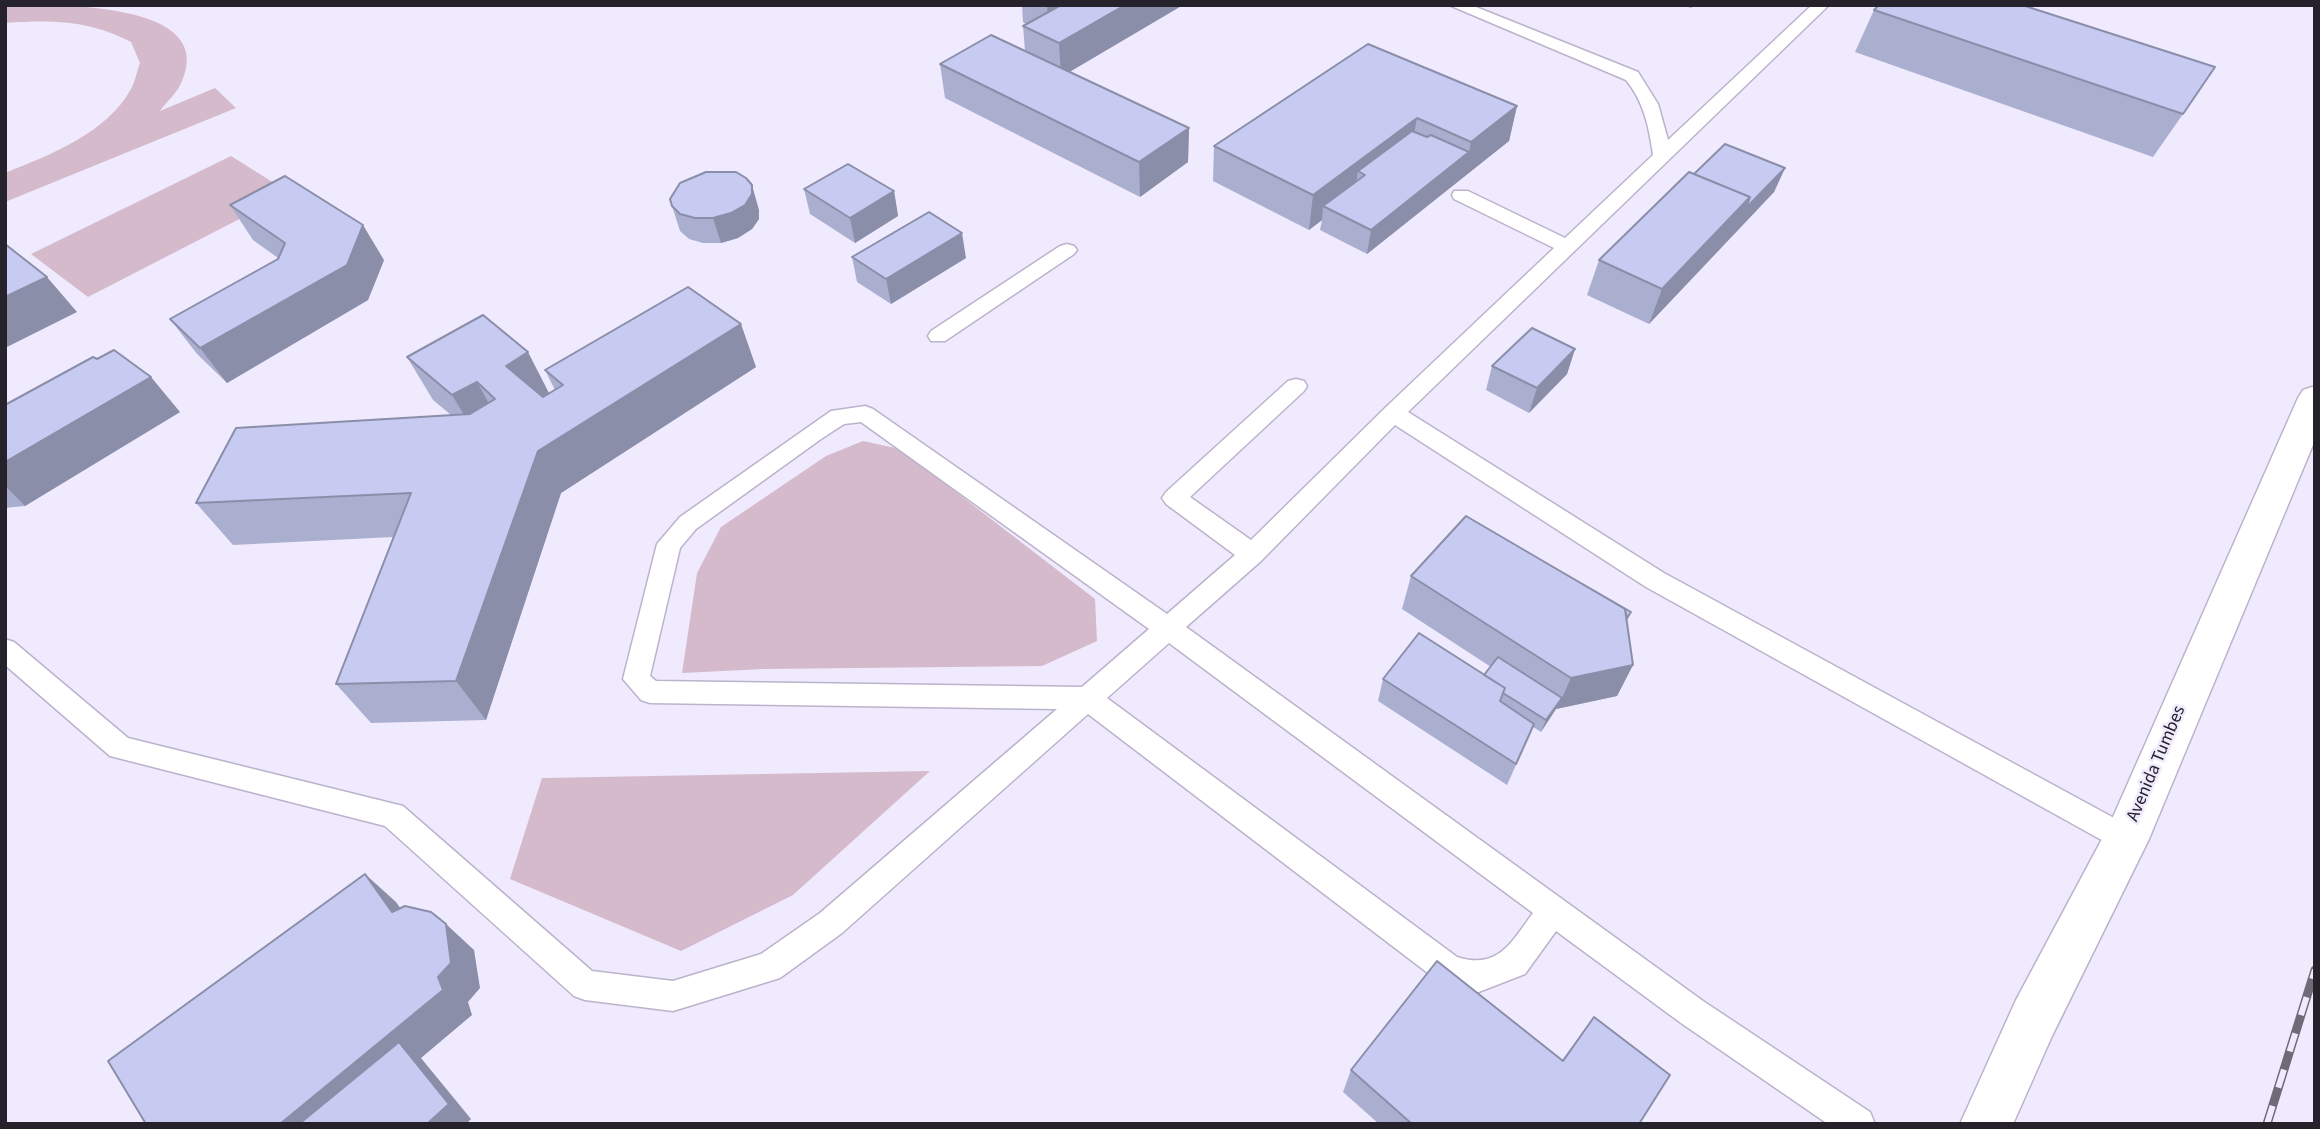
<!DOCTYPE html>
<style>
body{margin:0}
#map{position:relative;width:2320px;height:1129px;overflow:hidden;background:#f0eafe;font-family:"Source Sans 3",sans-serif}
canvas{display:block}
.frame{position:absolute;inset:0;border:7px solid #25222b;pointer-events:none}
</style>
<div id="map">
<canvas width="2320" height="1129"></canvas>
<div class="frame"></div>
</div>
<script>
const context = document.querySelector('canvas').getContext('2d');
context.lineJoin = 'round';
function fill(path, color) {
  context.fillStyle = color;
  context.fill(path, 'evenodd');
}
function strokePath(path, color, width, dash) {
  context.strokeStyle = color;
  context.lineWidth = width;
  context.lineCap = dash ? 'butt' : 'round';
  context.setLineDash(dash || []);
  context.stroke(path);
}
function write(font, color, halo, rows, align = 'center') {
  context.font = font + ' "Source Sans 3",sans-serif';
  context.lineWidth = 5;
  context.setLineDash([]);
  context.textBaseline = 'middle';
  context.strokeStyle = halo;
  context.fillStyle = color;
  for (const [text, x, y, turn = 0] of rows) {
    context.save();
    context.translate(x, y);
    context.rotate((+turn || 0) * Math.PI / 180);
    context.textAlign = isNaN(turn) ? turn : align;
    if (halo) context.strokeText(text, 0, 0);
    context.fillText(text, 0, 0);
    context.restore();
  }
}
const green = new Path2D(`
 M5,5C55,5 217,0 182,81C178,92 167,101 160,111L215,88L236,108L5,202V173C50,155 107,133 131,89C135,82 137,71 140,63L131,42C88,20 53,20 5,23Z
 M231,156L290,193L88,297L31,254Z
 M863,441L900,449L1095,599L1097,641L1042,666L764,669L682,673L697,573L721,527L826,456Z
 M930,771L793,895L681,951L510,879L542,778Z`);
const lane = new Path2D(`
 M1449,5H1471L1638,72L1658,104L1668,140L1812,5H1829L1408,412L1664,573L2136,830L2140,839L2136,848L2126,852L2116,848L1646,587L1395,425L1261,561L1186,627L1703,1001L1870,1112L1875,1124H1828L1681,1023L1556,931L1525,974L1476,993L1437,980L1088,714L842,933L780,978L673,1011L585,1000L574,996L385,826L110,756L5,665V639L14,642L128,738L403,806L592,971L673,981L761,954L820,913L1057,709L650,703L641,700L623,679L657,544L680,517L831,411L865,406L873,409L1167,614L1235,555L1166,504L1162,498L1166,492L1288,381L1296,379L1304,381L1307,386L1304,391L1190,497L1251,540L1385,408L1554,248L1454,199L1452,195L1454,191H1468L1565,238L1653,155C1649,127 1644,102 1626,80ZM861,422L1149,629L1082,687L656,681L650,676L680,548L696,529L821,439L844,424ZM1169,643L1533,913C1511,943 1498,970 1457,957L1107,698Z
 M1067,244L1074,246L1077,250L1074,254L945,341H931L928,336L931,331L1060,246Z`);
const street = new Path2D(`
 M2315,386V440L2149,839L2052,1036L2013,1124H1960L2016,1000L2109,826L2298,398L2303,390Z`);
const rail = new Path2D(`
 M2267,1124L2315,970`);
const wall = new Path2D(`
 M1022,5H1183L1069,72L1189,128L1188,162L1140,197L945,98L940,64L1025,51L1023,26L1026,24L1023,22Z
 M1682,5H1694L1691,8Z
 M1874,10L2183,114L2153,157L1855,52Z
 M1368,44L1517,106L1509,141L1367,254L1320,230L1322,220L1309,230L1213,181L1214,146Z
 M1785,168L1774,192L1649,324L1587,295L1599,260L1694,174Z
 M804,189L894,191L898,216L855,243L810,214Z
 M230,205L384,260L368,300L227,383L197,354L170,319L278,259V258L253,240Z
 M672,206L759,210V219L752,229L738,238L721,243H703L689,239L680,231Z
 M852,257L966,258L891,304L857,282Z
 M1575,349L1567,374L1529,413L1486,390L1492,366Z
 M407,357L549,393L555,390L545,370L756,367L561,493L486,720L371,723L336,684L393,537L233,545L196,503L451,415L433,400Z
 M5,405L180,412L25,506L5,508Z
 M1411,576L1631,612L1627,621L1633,665L1617,696L1556,709L1541,732L1533,727L1507,785L1378,701L1383,679L1484,675L1491,667L1402,609Z
 M1594,1017L1639,1124H1379L1343,1092L1351,1070L1562,1060Z`);
const shadedWall = new Path2D(`
 M1047,5H1077L1049,35Z
 M1125,5H1183L1061,77L1059,43Z
 M1517,106L1509,141L1367,254L1371,230L1469,152L1471,142Z
 M1417,118L1411,152L1365,175L1358,171L1354,196L1323,206L1322,220L1309,230L1313,195Z
 M1189,128L1188,162L1140,197L1139,162Z
 M1785,168L1774,192L1649,324L1662,289L1750,197Z
 M752,185L759,210V219L752,229L738,238L721,243L713,218Z
 M894,191L898,216L855,243L850,218Z
 M363,225L384,260L368,300L227,383L200,348Z
 M962,233L966,258L891,304L886,279Z
 M47,277L77,312L5,348V297Z
 M741,324L756,367L561,493L486,720L456,681L538,451Z
 M1575,349L1567,374L1529,413L1537,388Z
 M528,352L550,395L528,408L506,366Z
 M151,377L180,412L25,506L5,486V462Z
 M477,382L501,425L478,438L452,395Z
 M1633,665L1617,696L1556,709L1541,732L1546,720L1562,698L1571,678Z
 M365,874L396,902L422,939L392,912Z
 M446,924L474,950L480,988L468,1002L472,1015L421,1058L471,1119L466,1124H280L438,977Z`);
const building = new Path2D(`
 M1061,5H1125L1059,43L1023,26Z
 M1879,5H2022L2215,67L2183,114L1874,10Z
 M991,35L1189,128L1139,162L940,64Z
 M1368,44L1517,106L1471,142L1417,118L1313,195L1214,146Z
 M1412,131L1427,137L1431,135L1469,152L1371,230L1323,206L1365,175L1358,171Z
 M1725,144L1785,168L1746,208L1750,197L1694,174Z
 M848,164L894,191L850,218L804,189Z
 M706,172H736L746,178L752,185V194L745,205L731,213L713,218H695L680,214L672,206L670,199L680,183Z
 M1689,172L1750,197L1662,289L1599,260Z
 M285,176L363,225L347,265L200,348L170,319L278,259L285,243L230,205Z
 M929,212L962,233L886,279L852,257Z
 M5,244L47,277L5,297Z
 M688,287L741,324L538,451L456,681L336,684L411,493L196,503L236,428L470,414L495,399L477,382L452,395L407,357L483,315L528,352L506,366L543,397L563,385L545,370Z
 M1532,328L1575,349L1537,388L1492,366Z
 M114,350L151,377L5,462V405L93,357L97,359Z
 M1466,516L1625,609L1633,665L1571,678L1411,576Z
 M1567,575L1631,612L1627,618L1625,609Z
 M1419,633L1505,688L1500,701L1534,724L1516,764L1383,679Z
 M1498,657L1562,698L1546,720L1503,693L1505,688L1484,675Z
 M365,874L392,912L405,906L431,912L446,924L451,963L438,977L443,990L280,1124H146L108,1061Z
 M1437,961L1563,1061L1594,1017L1670,1075L1639,1124H1412L1351,1070Z
 M399,1042L449,1104L427,1124H299Z`);
const streetNames = [
 ["Avenida Tumbes",2157,764,-67]
];
fill(green, '#d4baca');
strokePath(lane, '#bbb3cb', 3);
strokePath(street, '#bbb3cb', 3);
fill(lane, '#fff');
fill(street, '#fff');
strokePath(rail, '#6e6a77', 9);
strokePath(rail, '#f0eafe', 6, [19]);
fill(wall, '#abafcf');
fill(shadedWall, '#8b8ea9');
fill(building, '#c7cbf1');
strokePath(building, '#8b8ea9', 2);
write('18px', '#25222b', '#f0eafe', streetNames);
</script>
